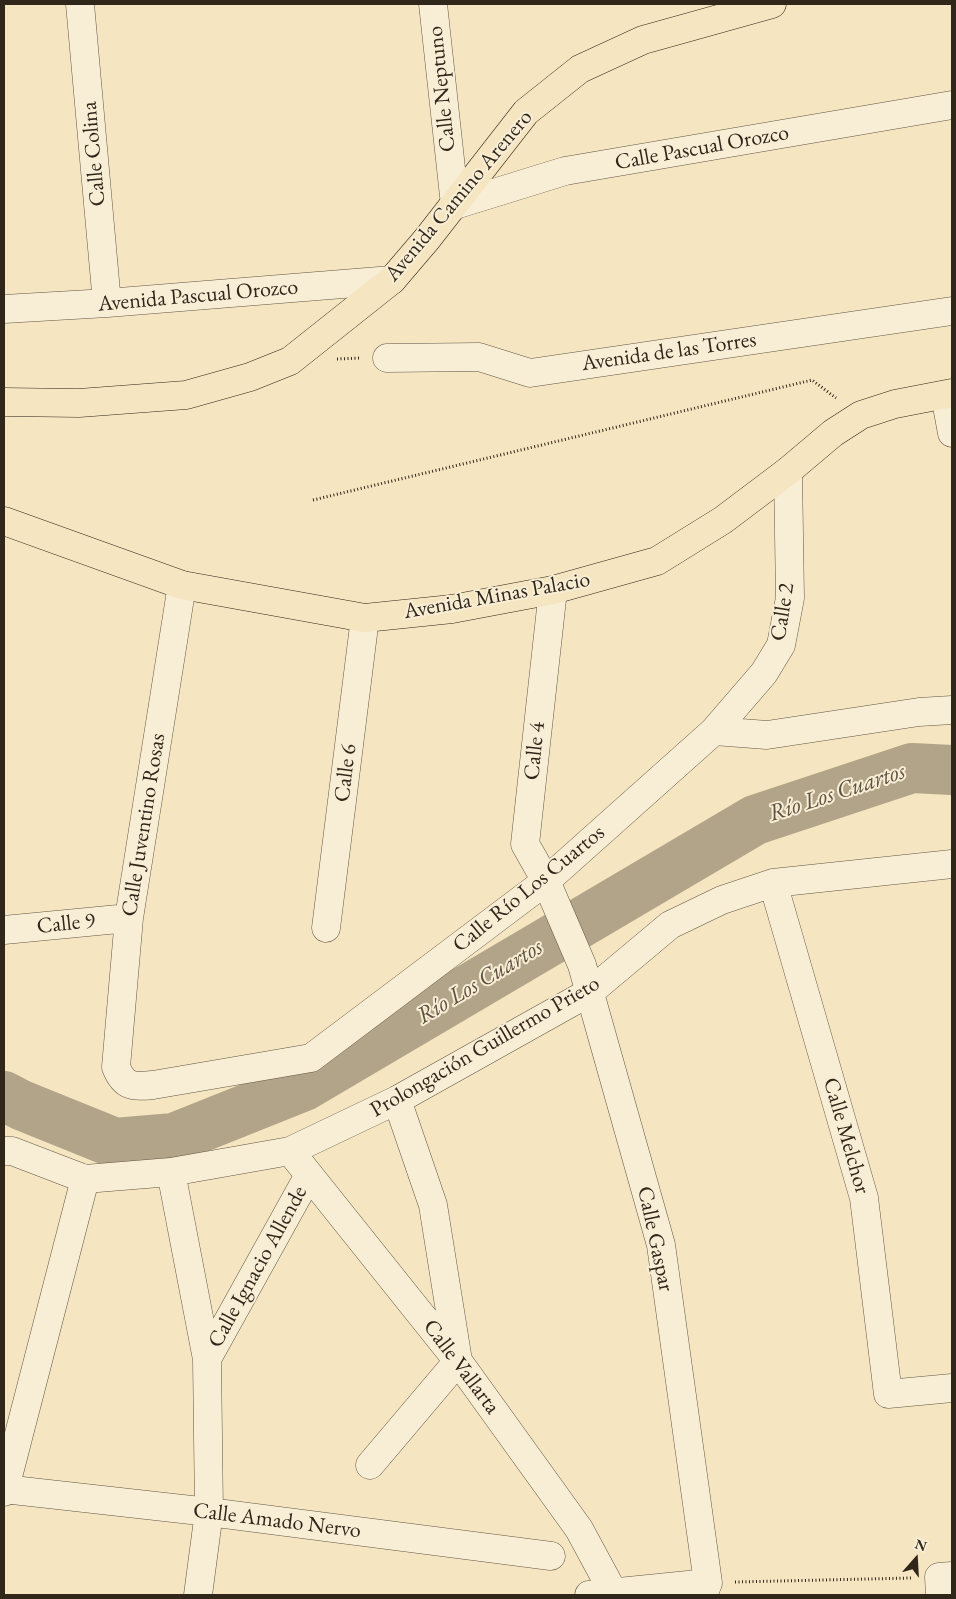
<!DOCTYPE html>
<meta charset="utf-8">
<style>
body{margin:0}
#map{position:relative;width:956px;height:1599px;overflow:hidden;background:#f5e5c0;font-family:"EB Garamond",serif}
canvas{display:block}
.frame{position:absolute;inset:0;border:5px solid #31261a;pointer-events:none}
.north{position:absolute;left:891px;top:1534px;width:50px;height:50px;-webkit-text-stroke:4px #f8eed6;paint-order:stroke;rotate:19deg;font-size:14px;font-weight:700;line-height:20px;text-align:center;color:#31261a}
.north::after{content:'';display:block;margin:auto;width:18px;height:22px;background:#31261a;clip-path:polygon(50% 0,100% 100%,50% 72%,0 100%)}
</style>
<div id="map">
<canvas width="956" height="1599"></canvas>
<div class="frame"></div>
<div class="north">N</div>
</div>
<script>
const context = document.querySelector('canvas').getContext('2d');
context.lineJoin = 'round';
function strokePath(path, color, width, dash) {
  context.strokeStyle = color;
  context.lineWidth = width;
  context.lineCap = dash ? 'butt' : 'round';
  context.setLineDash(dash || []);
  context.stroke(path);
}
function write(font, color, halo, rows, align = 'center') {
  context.font = font + ' "EB Garamond",serif';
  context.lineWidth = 4;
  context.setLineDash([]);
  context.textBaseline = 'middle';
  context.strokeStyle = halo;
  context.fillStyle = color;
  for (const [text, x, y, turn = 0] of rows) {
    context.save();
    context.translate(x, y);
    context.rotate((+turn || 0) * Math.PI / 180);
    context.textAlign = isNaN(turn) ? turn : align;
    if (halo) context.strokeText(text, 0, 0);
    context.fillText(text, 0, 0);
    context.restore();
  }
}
const river = new Path2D(`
 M4,1096L21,1105L115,1143L174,1138L304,1086L755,820L912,768L952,770`);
const path = new Path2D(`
 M337,359L361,358
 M313,500L812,380L836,398
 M735,1582L911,1578`);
const minor = new Path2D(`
 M80,4L107,303
 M433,4L455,205L565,171L952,105
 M4,309L107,303L392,280
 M387,358L479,357L530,373L952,311
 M945,395L952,433
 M182,585L129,918L116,1067C124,1087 133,1087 153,1085L311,1058L546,881L714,731L764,673L781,645L790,598L788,471
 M553,590L525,844L546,881L582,965L661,1245L708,1583L703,1595
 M714,731L767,735L919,712L952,710
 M773,883L864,1198L888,1394L952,1388
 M326,928L365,618
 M4,930L129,918
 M4,1151H12L85,1179L171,1172L290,1151L397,1100L590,992L670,925L722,900L773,883L952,864
 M290,1151L458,1361L579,1529L613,1592V1595
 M171,1172L207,1359L209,1512L198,1595
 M207,1359L309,1175
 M370,1465L458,1361L433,1205L397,1100
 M4,1489L209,1512L551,1556
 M4,1492L85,1179
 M589,1595L708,1583
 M940,1595L939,1577L952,1576`);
const major = new Path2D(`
 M4,402L79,403L186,395L250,377L290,361L392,280L427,239L526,112L580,69L643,40L772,4
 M4,521L182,585L365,618L452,609L553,590L657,561L723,520L788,471L833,433L861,415L895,404L952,393`);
const streetNames = [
 ["Calle Neptuno",442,89,-96],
 ["Calle Pascual Orozco",702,148,-10],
 ["Calle Colina",94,154,-95],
 ["Avenida Camino Arenero",459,196,-50],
 ["Avenida Pascual Orozco",198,296,-5],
 ["Avenida de las Torres",669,352,-8],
 ["Avenida Minas Palacio",497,596,-10],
 ["Calle 2",783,612,-81],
 ["Calle 4",535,751,-84],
 ["Calle 6",346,773,-83],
 ["Calle Juventino Rosas",144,825,-81],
 ["Calle Río Los Cuartos",529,889,-39],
 ["Calle 9",66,924,-6],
 ["Prolongación Guillermo Prieto",485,1047,-30],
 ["Calle Melchor",846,1136,74],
 ["Calle Gaspar",655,1239,78],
 ["Calle Ignacio Allende",258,1267,-61],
 ["Calle Vallarta",461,1367,53],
 ["Calle Amado Nervo",277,1521,7]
];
const waterNames = [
 ["Río Los Cuartos",837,793,-18],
 ["Río Los Cuartos",480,982,-31]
];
strokePath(river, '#b2a488', 50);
strokePath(minor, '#625644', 29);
strokePath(major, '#31261a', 29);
strokePath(path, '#31261a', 3, [1, 2.5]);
strokePath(minor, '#f8eed6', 28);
strokePath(major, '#f5e5c0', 28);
write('22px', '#31261a', '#f8eed6', streetNames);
write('italic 24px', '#5e5240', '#f8eed6', waterNames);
</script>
